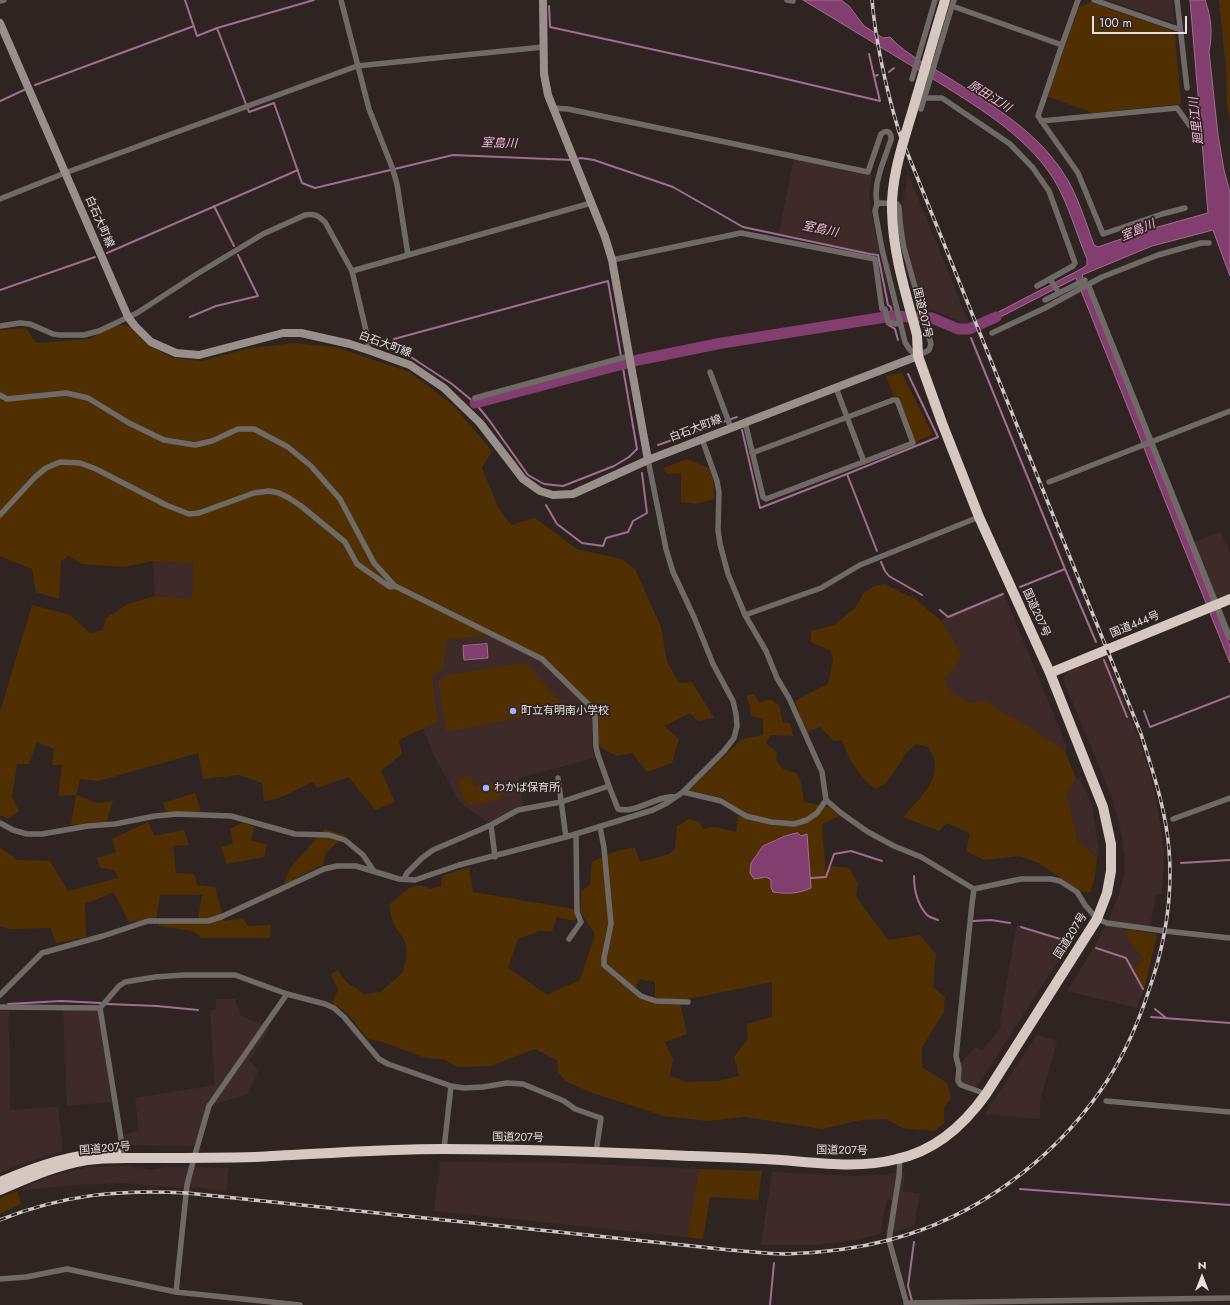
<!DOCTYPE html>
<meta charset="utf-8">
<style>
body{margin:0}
#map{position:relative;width:1230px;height:1305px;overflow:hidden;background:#302422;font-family:Jost,sans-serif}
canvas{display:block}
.north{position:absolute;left:1182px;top:1257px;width:40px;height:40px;-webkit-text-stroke:3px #302422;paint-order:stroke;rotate:0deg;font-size:11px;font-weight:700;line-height:16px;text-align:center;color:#e8dfdf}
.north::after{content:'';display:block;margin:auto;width:14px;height:18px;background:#e8dfdf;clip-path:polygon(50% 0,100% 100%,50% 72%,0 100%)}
.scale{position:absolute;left:1092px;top:16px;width:95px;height:18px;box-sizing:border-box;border:2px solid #e8dfdf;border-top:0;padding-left:5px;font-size:12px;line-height:14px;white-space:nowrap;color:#e8dfdf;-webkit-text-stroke:3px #302422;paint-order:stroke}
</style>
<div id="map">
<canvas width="1230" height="1305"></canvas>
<div class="north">N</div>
<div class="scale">100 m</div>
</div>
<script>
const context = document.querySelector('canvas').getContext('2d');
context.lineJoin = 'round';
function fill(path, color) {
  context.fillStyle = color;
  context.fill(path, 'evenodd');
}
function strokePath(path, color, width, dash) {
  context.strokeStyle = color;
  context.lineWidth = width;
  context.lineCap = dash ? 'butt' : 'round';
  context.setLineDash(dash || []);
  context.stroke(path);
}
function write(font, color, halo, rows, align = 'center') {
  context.font = font + ' Jost,"Noto Sans JP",sans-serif';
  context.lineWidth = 3.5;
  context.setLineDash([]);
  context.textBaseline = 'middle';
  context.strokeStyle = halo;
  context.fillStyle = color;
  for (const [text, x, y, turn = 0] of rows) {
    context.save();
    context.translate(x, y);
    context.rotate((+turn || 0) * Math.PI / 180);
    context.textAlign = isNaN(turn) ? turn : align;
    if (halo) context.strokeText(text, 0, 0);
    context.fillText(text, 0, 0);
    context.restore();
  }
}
const built = new Path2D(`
 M1108,0H1172L1174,23Z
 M794,158L872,175L869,192L870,208L880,253H870L779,233Z
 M908,174L969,323H963L933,310L924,309L907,251L904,229L903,202Z
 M1221,532L1230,553V594L1217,599L1194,542Z
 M153,561L193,563L192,599L155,596Z
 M1003,592L1067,747L1065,751L1042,735L984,702L969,703L948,690L945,678L960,661L962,654L941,621L950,615Z
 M488,635L540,661L586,706L592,716V747L595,758L518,778L524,805L491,821L489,823L466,807L457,798L446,777L433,754L423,728L438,720L432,676L444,668L445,640Z
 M1106,656L1137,734L1151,777L1159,815L1164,852L1162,894H1156L1150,926L1108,921L1118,897L1125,872V855L1118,817L1109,790L1063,679L1066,672Z
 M1076,778L1080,780L1092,805L1099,851L1097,857L1078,842L1067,793Z
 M1019,925L1071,941L975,1089L961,1082V1062L976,1047L982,1050L1001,1028V1016L1016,929Z
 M1106,925L1129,929L1126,936L1144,960L1133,968L1144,989L1137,1008L1067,991L1095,946Z
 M216,999H235L241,1016L270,1028L249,1061L259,1070L247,1094L206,1107L195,1146L125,1145L124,1134L139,1131L135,1098L215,1085L210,1010H216Z
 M63,1010H98L112,1102L67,1106Z
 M0,1011H9L10,1110L58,1107L63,1151L30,1161L0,1173Z
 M1037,1035L1057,1041L1040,1101V1119L985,1114Z
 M440,1162L570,1163L699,1169L687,1237L434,1211Z
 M126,1166L152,1170L166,1167L229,1168L226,1191L194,1187L181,1188L123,1183L74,1185L17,1191L48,1177L89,1167Z
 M905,1171L903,1191L920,1194L914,1226L885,1235L892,1200L887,1199L880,1234L855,1240L815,1245H761L772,1172L855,1176L882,1175Z`);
const green = new Path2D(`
 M1219,0H1230V120L1227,105L1226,69Z
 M1090,2L1170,30L1175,35L1181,104L1093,113L1047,96L1079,8Z
 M116,325L129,326L148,345L172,358L203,361L246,349L293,343L335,347L409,372L453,405L492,451L482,468L499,509L511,525L535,518L577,549L621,559L635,569L661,627L667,662L679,683L692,682L714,718L698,721L690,713L664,726L679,739L672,763L647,772L632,753L617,756L600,747L592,716L586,706L540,661L488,635L446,640L444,668L432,676L438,721L399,740L402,754L381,771L395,802L375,810L349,777L317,788L313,782L277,799L264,801L262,783L239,775L203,779L198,753L98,781L80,779L76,795L98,803L113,801L106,822L71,825L76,795L58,796L62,765H52L54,749L37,742L29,764H17L12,797L19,811L8,819L0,815V712L32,605L70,615L90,633L103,630L106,618L128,604L155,596L192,599L193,563L153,561L124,567L82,564L69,556L61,561L59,599L36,592L32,569L0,556V330L26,328L36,343L90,339Z
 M901,372L932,433V435L915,442L898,396L894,397L886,376Z
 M687,459L709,468L714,484V499L697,504L681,502V473L667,474L664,468Z
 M885,584L915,599L941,621L962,654L960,661L945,678L948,690L969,703L984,701L1042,735L1065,751L1076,778L1067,794L1078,842L1097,857L1095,876L1090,892H1082L1039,863L1019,856L984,860L966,851L970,834L947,823L939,831L903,817C917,801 940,782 934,759C933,755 930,751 928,747L917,744L906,753L897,768L885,784L875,789C857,773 850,762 842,740L834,741L820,727L806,732L795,701L828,684L833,659L831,651L811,642V631L834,625L856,607L863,594L874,586Z
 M525,663L566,708L447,732L438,681L448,675Z
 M754,694L759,703L770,699L779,705L783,723H790L793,736L771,735L766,743L777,753L776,760L783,769L796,773L801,782L804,802L829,807L839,816L822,824L826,876L832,866L849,868L858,884L856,897L888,940L920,935L936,954L933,987L945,997L944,1012L922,1047V1067L947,1083L951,1098L944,1108V1123L934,1131L903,1128L886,1119L861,1120L822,1129L745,1117L707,1121L664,1116L590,1092L565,1081L558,1072L557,1060L535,1049L491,1066L457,1067L443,1059L426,1058L383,1042L368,1039L346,1012L332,1003L338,990L331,974L338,970L346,982L365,994L381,992L402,973L407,957L405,941L393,923L389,905L409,888L420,885L430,889L441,886L442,876L469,867L473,892L580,910L582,891L590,884L592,862C606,855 620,848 635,848L640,862L669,854L675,849L677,826L689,819L699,822L703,829L714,827L736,832L739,810L723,798L689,790L742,739L763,735V719L751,716L750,706L746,696ZM798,833L800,836L771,887V880L766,877L763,846L785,836ZM580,911L595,934L580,980L547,995L508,968L518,939L540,931H552L557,917L575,921ZM639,979L655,982V998L633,993ZM772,982V1017L747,1024L748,1039L734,1057L739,1076L719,1081L686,1082L670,1076L673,1059L665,1042L687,1034L679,999H688Z
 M471,776L474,787L498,782L502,799L470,805L463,798L458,779Z
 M195,793L201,812H166L163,803Z
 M148,822L154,836L184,830L189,845L173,846L176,873L194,874L197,885L215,887L224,921L243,918L248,926L271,925L270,938H201L193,931L159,926L156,919L129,922L114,892L85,904L86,937L56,943L50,928L9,929L0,926V847L17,860L50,861L68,891L118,878L115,870L100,868L97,858L116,852L112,839ZM160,895H202L198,919H156Z
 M241,823L254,826L251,840L267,845L264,857L227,864L221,847L233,843L230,829Z
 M325,829L345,835L325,854L324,864L283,885L290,868Z
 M1129,929L1157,934L1144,989L1133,968L1144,960L1126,936Z
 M699,1169L762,1171L758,1200L710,1197L703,1239L687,1237Z
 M17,1191L21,1204L0,1214V1198Z`);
const water = new Path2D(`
 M803,0H841L849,6L864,26L883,38L890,37C908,57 935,68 957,83C1002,111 1048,140 1072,188C1081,206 1087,226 1094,245L1098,247L1147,230L1208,213L1190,0H1205C1211,16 1213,34 1209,51L1218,135L1224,170L1230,193V276L1213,230L1152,246L1082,275L1230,646V663L1076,278L983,326L981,321L1083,268L1087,265V259C1076,233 1068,202 1053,178C1024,133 974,105 930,77C888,51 845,26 803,0Z
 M487,644L488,658L464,660L463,646Z
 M798,833L801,836L807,834L811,888C799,894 786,894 773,892L771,887V880L766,877L754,879L750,873L751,863L763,846L785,836Z`);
const stream = new Path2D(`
 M185,0L197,36L217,28L249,112L274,103L302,183L315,188L453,155L572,160
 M549,6L550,27L765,74L880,101L874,76L878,75
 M217,28L314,0
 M869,54L874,76
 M889,72L894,68
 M35,85L194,26
 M0,101L24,90
 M577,159L581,158L594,160L673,187L743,227L870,254L878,255L888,305L891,307L892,316
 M214,206L234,246
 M107,253L298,170
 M608,281L637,449L629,457L614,466L563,486L544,484L528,475L489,420L475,403L452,384L391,344L394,339Z
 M0,290L95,257
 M190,317L216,306L258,296L238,255
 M887,324L895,329L898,340
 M971,338L1065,569
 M742,430L760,508L847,474L877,551
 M658,445L737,417
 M847,474L938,437L908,374
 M546,505L557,524L582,543L603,546L606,538L628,532L633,521L647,513L642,473
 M881,562L885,571L889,576L922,595
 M1020,587L1065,569L1096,642
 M940,610L948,617L1003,594
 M1104,660L1127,717
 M1144,711L1150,727L1230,696
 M1181,863L1230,860
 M914,876C914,889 917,904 927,915C929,917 935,919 938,920
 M811,878L826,877L834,854L851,851L882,861
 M973,921L991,920L1010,923
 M1021,927L1070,942
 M1096,948L1126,958L1143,989
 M8,1004L61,1001L101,1003
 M107,1004L157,1006L198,1010
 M1155,1009L1166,1018
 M1151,1017L1230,1023
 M1020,1189L1230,1205
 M912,1301L908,1286L914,1242
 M770,1305L774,1263`);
const river = new Path2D(`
 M475,403L638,360L722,343L892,316L932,318L958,329H969L996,317`);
const street = new Path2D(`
 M341,0L369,109L392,167L397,184L408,255
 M787,0L793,1V0
 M954,0L952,6L1062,45L1038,116L1078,173L1103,234L1162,214L1185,208
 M1094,0L1175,28L1180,29
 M1177,0L1187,88
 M0,1L4,0
 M1062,45L1078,0
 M912,79L935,0
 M924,98H942L1010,144L1033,168L1049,191L1075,263L1073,266L1037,286
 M553,108L568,109L868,172L881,134C887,129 892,132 891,140L881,168L877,183L876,195L877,204L875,211L882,249L905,342L910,350L918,356L929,350L931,344L904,248L901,230L899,207L897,204L881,203L877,204
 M921,109L952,6
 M1041,121L1177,108L1190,126
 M0,199L65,173L357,66L543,47
 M612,260L741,233L875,259L882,309H885L888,322L895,324L900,323
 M352,271L368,339V350
 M1050,279L1059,293
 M1088,284L1230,638
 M1045,300L1085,280
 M0,326L20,323L30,324L53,334L60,335H84L99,331L137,313L197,274L263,234L305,215C314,213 319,216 325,222L352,271L591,203
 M992,333L1045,308L1102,277L1158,255L1201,243H1209
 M710,372L731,428
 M836,388L864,462
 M0,395L7,399L66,393L88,398L129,423L164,440L195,445L212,441L238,429H254L288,447L311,466L340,499L374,563L395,586L542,659L589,705L595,716L596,747L598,755L609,786L618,809C637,814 656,795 675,797
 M475,398L629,356
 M745,422L763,497L766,499L913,443L897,400H893L752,453
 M702,439L717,481L719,492L718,530L720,544L728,574L745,615L766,651L777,678L789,698L822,772L826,800L841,813L868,832L894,846L921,857L974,889L1021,879H1051L1060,881L1077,892L1085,905L1097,919L1107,923L1165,931L1230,938
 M1049,482L1230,411
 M0,515L35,477L46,468L60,462L80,463L96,469L166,505L189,514L199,513L254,493L269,491L279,493L289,498L301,506L345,542L357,564L390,587L395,586
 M745,615L821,588L860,565L979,517
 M558,778L566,837
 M683,792L721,801L746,816L771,822L794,824L807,820L817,813L826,800
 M1173,819L1230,798
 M0,823L13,830L27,834H42L88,826L115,824L155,816L177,814L231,816L295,834L329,835L345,840L363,855L374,871
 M491,825L495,857
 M600,827L604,848L611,924L604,958V965L641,996L656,1001L688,1002
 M404,879L407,873L422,858L433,850L491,825L518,810L561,802L609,786
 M974,889L972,904L956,1056L959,1068L958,1081L961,1085L986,1094
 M569,939L581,922L577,912L576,834
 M0,995L42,953L103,936L148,921H208L221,917L324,869L337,866H356L399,879L415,880L459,865L566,837L653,810L667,803L683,792L724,751L734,738L737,726L736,714L733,701L713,664L694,617L673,572L666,549L648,460
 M0,1007L100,1008
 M1106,1101L1230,1112
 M444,1149L451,1086
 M123,1151L100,1008L119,986L125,982L155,977L184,975H235L287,994L325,1004L334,1008L344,1017L379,1059L388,1064L451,1086L464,1088L483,1087L507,1083L523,1084L564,1101L575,1109L601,1118L596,1152
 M900,1159L899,1176L889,1240L907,1305
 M0,1279L26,1277L67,1269L176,1292L300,1305
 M176,1292L187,1185L194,1158L209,1106L287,994
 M906,1303L1230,1298`);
const secondary = new Path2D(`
 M543,0L544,74L548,95L605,237L612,260L648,460
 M0,23L128,317L135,326L151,342L176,353L199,355L283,333H301L350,344L368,350L410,365L444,388L480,423L523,479L540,491L553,495L573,494L648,460L918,356`);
const highway = new Path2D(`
 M940,17L945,0
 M1050,673L1230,599
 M0,1182C40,1165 72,1154 116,1152
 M0,1190C28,1178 56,1165 87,1160C106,1157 128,1158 148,1158C184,1158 219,1158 255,1157C318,1154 381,1149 444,1149C525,1149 607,1152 689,1156C719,1157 750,1158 781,1160C819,1163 859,1169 897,1159C935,1151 964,1125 986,1094L1097,919L1107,893L1111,871V844L1103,807L1050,673L979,517L942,423L918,356L917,335`);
const rail = new Path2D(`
 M0,1220C61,1195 121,1189 187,1193L730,1250C748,1251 767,1254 786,1254C820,1253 855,1249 889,1240C974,1218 1051,1162 1101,1090C1122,1060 1137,1026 1148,993C1164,948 1173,898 1169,850C1166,810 1153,772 1141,734L899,132C886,88 876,45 872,0`);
const highwayBridge = new Path2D(`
 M917,335C906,294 893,254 892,211C891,179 902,146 911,116C921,83 930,50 940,17`);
const markers = [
 [513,711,4,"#9fb3fd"],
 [486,788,4,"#9fb3fd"]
];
const streetNames = [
 ["白石大町線",99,222,66],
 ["国道207号",922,313,77],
 ["白石大町線",385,345,20],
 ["白石大町線",696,429,-21],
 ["国道207号",1036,613,66],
 ["国道444号",1135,625,-22],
 ["国道207号",1071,936,-58],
 ["国道207号",518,1138,1],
 ["国道207号",105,1149,-5],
 ["国道207号",842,1151,1]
];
const poiNames = [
 ["町立有明南小学校",521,711],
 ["わかば保育所",494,788]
];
const waterNames = [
 ["原田江川",989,97,32],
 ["廻里江川",1197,121,-96],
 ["室島川",499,144,2],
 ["室島川",820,230,12],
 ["室島川",1138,231,-23]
];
fill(built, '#3e2b29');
fill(green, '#503002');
fill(water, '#813e6e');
strokePath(water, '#a06e90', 1);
strokePath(stream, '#a06e90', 2);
strokePath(river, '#813e6e', 11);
strokePath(street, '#706a67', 5.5);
strokePath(secondary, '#99908b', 8);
strokePath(highway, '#d6c7c0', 10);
strokePath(rail, '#d0c6c6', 3.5);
strokePath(rail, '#302422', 2, [6]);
strokePath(highwayBridge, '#d6c7c0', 10);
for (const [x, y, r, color] of markers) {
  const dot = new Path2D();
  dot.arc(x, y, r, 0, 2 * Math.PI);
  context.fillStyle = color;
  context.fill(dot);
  strokePath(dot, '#302422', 1.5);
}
write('11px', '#e8dfdf', '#302422', streetNames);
write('11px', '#e8dfdf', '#302422', poiNames, 'left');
write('italic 12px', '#f7bbe2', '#302422', waterNames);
</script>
